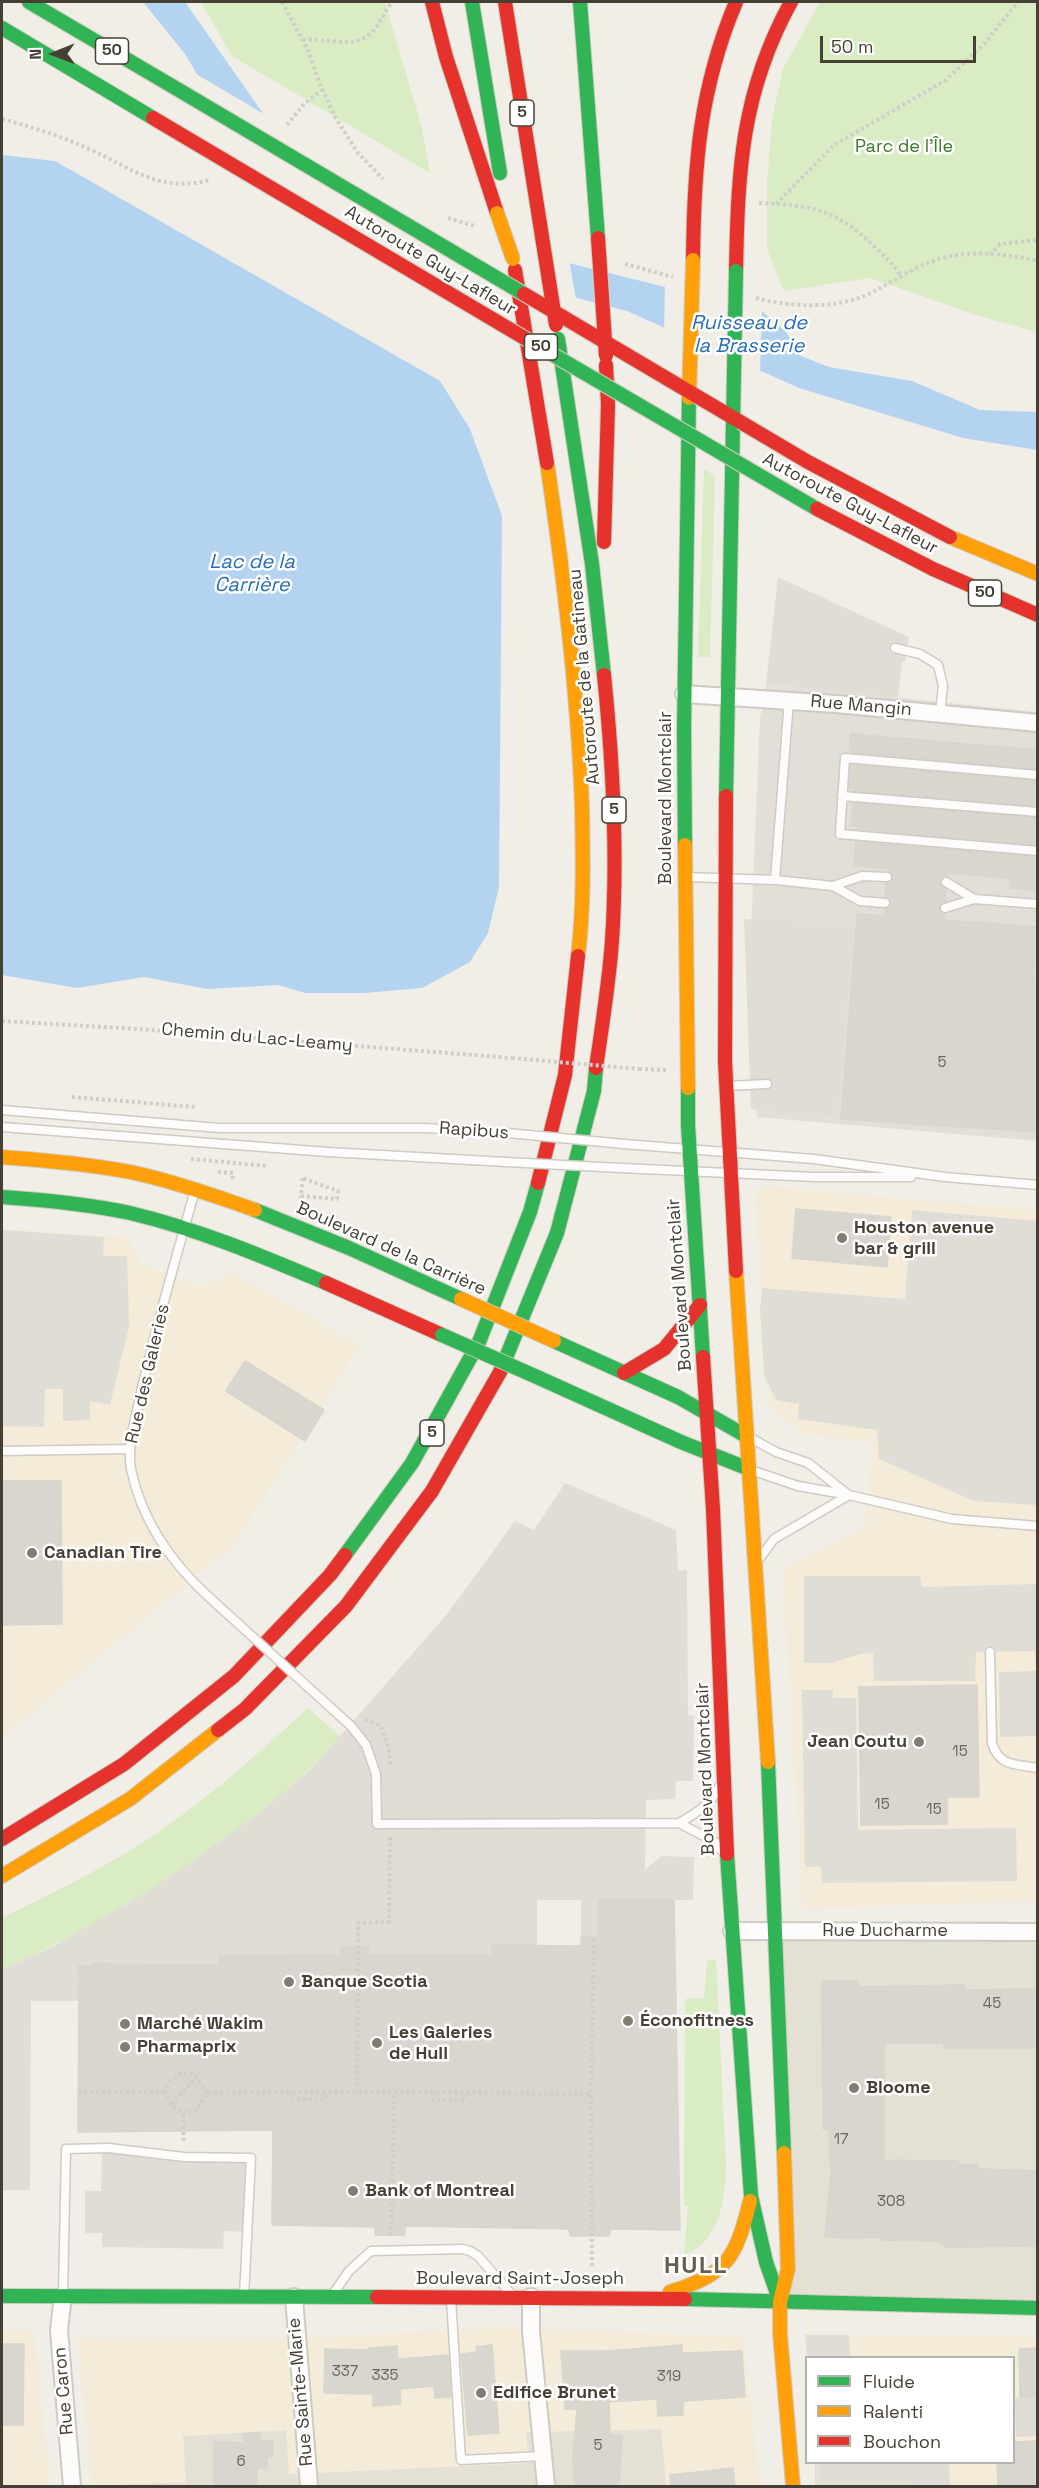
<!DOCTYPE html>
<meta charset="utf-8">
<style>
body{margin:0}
#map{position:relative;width:1039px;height:2488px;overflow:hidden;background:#f0eee6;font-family:"Space Grotesk",sans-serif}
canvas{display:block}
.frame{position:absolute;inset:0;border:3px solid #454033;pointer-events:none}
.legend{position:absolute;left:805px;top:2356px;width:210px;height:108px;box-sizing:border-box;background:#fff;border:2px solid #b5b3ad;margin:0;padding:8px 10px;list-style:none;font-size:18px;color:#454033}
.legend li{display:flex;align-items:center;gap:12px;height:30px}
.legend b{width:30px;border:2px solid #b5b3ad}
.north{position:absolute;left:24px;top:24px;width:60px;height:60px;-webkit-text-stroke:4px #fff;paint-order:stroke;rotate:269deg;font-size:16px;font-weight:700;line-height:24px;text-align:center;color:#454033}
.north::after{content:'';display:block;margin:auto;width:21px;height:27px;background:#454033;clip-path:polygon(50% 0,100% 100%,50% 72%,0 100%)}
.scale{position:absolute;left:820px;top:36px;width:156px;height:27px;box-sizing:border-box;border:3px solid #454033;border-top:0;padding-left:8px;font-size:18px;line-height:21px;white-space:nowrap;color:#454033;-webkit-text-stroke:4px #fff;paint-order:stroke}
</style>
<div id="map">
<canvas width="1039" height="2488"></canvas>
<div class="frame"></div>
<ul class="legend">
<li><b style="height:8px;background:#30b455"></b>Fluide</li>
<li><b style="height:8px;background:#ff9f0a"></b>Ralenti</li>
<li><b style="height:8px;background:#e5322d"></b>Bouchon</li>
</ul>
<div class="north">N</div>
<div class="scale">50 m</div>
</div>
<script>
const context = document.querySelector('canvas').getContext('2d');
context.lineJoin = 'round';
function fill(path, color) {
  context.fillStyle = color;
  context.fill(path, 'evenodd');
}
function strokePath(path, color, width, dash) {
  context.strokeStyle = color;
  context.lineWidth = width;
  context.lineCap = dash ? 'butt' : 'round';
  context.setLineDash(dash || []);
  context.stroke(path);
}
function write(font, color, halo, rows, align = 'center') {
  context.font = font + ' "Space Grotesk",sans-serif';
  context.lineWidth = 5;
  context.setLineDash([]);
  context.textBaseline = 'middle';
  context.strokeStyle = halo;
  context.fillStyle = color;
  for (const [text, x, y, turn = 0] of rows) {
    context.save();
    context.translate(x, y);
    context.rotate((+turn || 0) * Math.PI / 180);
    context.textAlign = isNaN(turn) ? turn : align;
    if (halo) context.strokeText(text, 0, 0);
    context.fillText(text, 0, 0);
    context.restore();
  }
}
const residential = new Path2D(`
 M776,1931L1037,1932V2308L780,2302Z
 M662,2429L666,2486H92L185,2482L183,2436L286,2430L290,2474L528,2463L526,2432Z
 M815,2463H949L950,2486H815Z`);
const commercial = new Path2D(`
 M761,1186L1037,1210V1901L803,1909L783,1568L865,1528L872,1442L804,1434L770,1407L755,1198Z
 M2,1229L127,1237L143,1266L202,1287L231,1272L360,1345L233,1546L2,1738Z
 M513,2327L744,2337L760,2486H666L661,2429L526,2432L529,2463L289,2474L286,2430L183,2436L186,2482L92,2485L78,2338L317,2337Z
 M2,2330H34L50,2486H2Z
 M805,2335L1037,2336V2486H950L949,2463L1014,2462V2358L807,2357Z`);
const industrial = new Path2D(`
 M766,684L1037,712V1141L757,1117L751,930L760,719Z`);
const green = new Path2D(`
 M201,2H385L422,128L430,173L232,56Z
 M820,2H1037V332L979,316L870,278L784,291L767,249V182L772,119L783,69Z
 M704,469L715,476L710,657H698Z
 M308,1708L341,1737C251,1834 122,1916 2,1970V1918C49,1895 98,1871 142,1843C202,1804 256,1756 308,1708Z
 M716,1959L726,2166C725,2200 720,2242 684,2255L688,2206L684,2205L685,1999L704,1998L707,1961Z`);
const parking = new Path2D(`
 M778,577L909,637L905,662H902L898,698L766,684Z
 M744,919L854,923L837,1117L751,1109Z
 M912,1210L1037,1221V1505L974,1501L879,1459L877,1430L798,1419L799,1404L776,1400L764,1375L760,1310L762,1288L905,1299Z
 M2,1230L104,1237L103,1256H127L129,1326L110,1405L90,1401V1420L63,1421V1389H45L44,1427L2,1426Z
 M565,1483L676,1530L678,1571L687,1570L688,1715L694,1716L693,1781H676L675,1799L646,1800L645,1870L661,1856L694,1857L693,1900H599V1938L581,1937V1900H537V1946H492L493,1955H369V1947H342L341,1955L219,1956V1965L93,1964V1966H79L78,2001H31L30,2190H2V1970L54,1946L152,1889L256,1816L311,1769L448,1613L515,1521L534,1530Z
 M804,1576H920L922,1587L1037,1584V1736L1000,1737L999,1672L1036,1671L1035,1651L976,1652L975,1681H874L873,1653L860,1654L832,1663H804Z
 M802,1690H833V1698H856L858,1830L1016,1828L1017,1881L822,1883L821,1867H805Z
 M102,2153L250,2155L249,2232L224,2231L223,2249L102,2247V2233H85V2191H101Z
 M805,2335H849L850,2357H807Z
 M1037,2397V2436L1016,2437L1015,2398Z
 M819,2463H949L950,2486H912L911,2480L819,2483Z`);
const water = new Path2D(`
 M143,2H185L281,139L460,236L762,311L786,332L801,356L829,367L912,381L980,410L1037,412V450L963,438L799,388L627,311L435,261L233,135L185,54Z
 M2,155L55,161L440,381L470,429L502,516L499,887L488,933L470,962L422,988L364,993H305L278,985L207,989L144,977L77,988L2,975Z`);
const pier = new Path2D(`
 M191,71L269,117L283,137L461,233L477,241V237L569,260L576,299L582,302L434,263L267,166L231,137Z
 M665,283L762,307L760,374L664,331Z`);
const building = new Path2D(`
 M851,734L1038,750V769L852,752L853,750H849Z
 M851,765L1038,781V806L854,791V788H849Z
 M853,803L1038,818V845L857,829L858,826L851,825Z
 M856,842L1038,857V890L1009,888L1010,878L947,873V876L942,877L940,881L946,889L945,901L939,907L940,912L944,914V920L1038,927L1033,980H1038V1132L841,1119L857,914L884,916L885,909L890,907L891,903L885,897L886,883L890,882L893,878L887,868L854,866Z
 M796,1209L891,1217L887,1267L792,1258Z
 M245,1361L324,1410L305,1441L226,1391Z
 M2,1481H61L62,1624L2,1625Z
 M977,1685L979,1797H947V1824L861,1825L859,1687Z
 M599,1900H674L680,2230L611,2229L609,2236H570L569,2229L405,2226V2235H375V2227L272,2225L273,2130L78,2132L79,1966H93V1964L219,1965V1956L341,1955V1947H369V1955H493L492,1945L581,1946V1937H599Z
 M822,1981H858L859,1987L964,1985L965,1990L1038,1989V2048H944V2043H884V2160L958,2161L959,2165L978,2164V2169L1038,2171V2246L945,2247L946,2244H940V2241L881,2240V2237L845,2238L825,2236L831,2172L829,2130L823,2129Z
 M2,2344H24L23,2425H2Z
 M492,2345L499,2433L468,2435L461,2354L477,2352L476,2347Z
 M682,2345V2353L742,2351L745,2397L683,2401V2415L658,2416L657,2399L609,2402L610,2435H622L619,2487H575L573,2457L577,2409H565L561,2351H606Z
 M397,2346L398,2359L448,2355L451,2397L435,2398L434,2386L400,2389L401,2404L373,2406V2394L324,2393L325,2349L369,2350V2348Z
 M1038,2348V2397H1020L1019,2349Z
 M260,2432V2441H273V2456L267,2457V2468H257V2487H214V2442L244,2443L243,2434Z
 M1038,2441V2487H998L997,2463H1014V2442Z
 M733,2468L735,2487H671L670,2475Z`);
const path = new Path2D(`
 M282,2L308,50L320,84L335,117L358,153L383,179
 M303,40C324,37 353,50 371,33C380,24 385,11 392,2
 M2,119C32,127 61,136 89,149C133,169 159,193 210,180
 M287,125L305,103L322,90
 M759,203C813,205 836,209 876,248C885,257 894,264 900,275
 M776,204L834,145L946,80L984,44L1018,2
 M448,218L475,226
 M990,255L1000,244L1038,240
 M625,264L673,277
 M756,298C789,307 832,309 864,296C891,284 914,266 942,258C973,250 1007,254 1038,261
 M2,1021L138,1029L512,1058
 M639,1069L669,1070
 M72,1097L196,1107
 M191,1159L268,1166
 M218,1172L233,1173L232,1182
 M301,1196L337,1199L338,1191L302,1178
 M300,1205L303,1175
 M365,1720L380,1725L389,1748L390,1766
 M357,2092L358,1923L389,1922L390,1836
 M433,2092V2100H465L464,2092
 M78,2093L165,2091
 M207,2093L194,2074L182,2073L171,2080L165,2091L171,2104L183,2114L195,2111L207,2093L394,2092L591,2094
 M291,2093V2099H326V2093
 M171,2104L197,2077
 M183,2114L184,2144
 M391,2236L394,2092
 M592,2266L591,2094L594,1937`);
const lane = new Path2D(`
 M895,648L920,654L938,665L943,686L940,713
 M1038,775L845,758L840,834L1038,851
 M842,796L1038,812
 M687,877L775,880L833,886L860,901L885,903
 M775,880L789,700
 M833,886L862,876L887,877
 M974,899L1038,904
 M945,908L974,899L946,882
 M727,1086L767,1084
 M2,1110L219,1128H425L508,1133
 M2,1127L328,1152L506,1162
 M624,1144L814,1159L945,1177L1038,1185
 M621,1168L814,1177H911
 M195,1190C176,1259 155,1328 140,1397C135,1421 127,1445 131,1469C142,1522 172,1564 211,1599
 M749,1437L776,1452L808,1463L846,1493
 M2,1451L130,1449
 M751,1470L798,1486L849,1495L952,1519L1038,1526
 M760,1558L774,1539L849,1495
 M990,1652L992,1743C999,1767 1016,1764 1038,1768
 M351,1726L366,1745L376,1774L377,1824L679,1823C695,1814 711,1804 719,1787
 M679,1823L715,1842L721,1850
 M333,2294L349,2271L371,2251L462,2249L470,2251L478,2256L512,2295
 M63,2295L66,2149L109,2148L184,2157L251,2158L244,2296
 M451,2298L461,2460L543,2456`);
const street = new Path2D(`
 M684,694L836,704L1038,723
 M732,1931L1038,1932
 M63,2296L59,2330L72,2486
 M294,2297L309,2486
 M531,2297V2331L546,2486`);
const fast = new Path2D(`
 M29,2L172,86
 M472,2L500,173
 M580,2L598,238
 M2,28L153,118
 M558,339L592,564L604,675
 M726,796L733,423
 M685,845L684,728L689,398
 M688,1088V1125L703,1357
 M2,1197C45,1200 88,1204 130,1213C198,1229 262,1256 326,1283
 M255,1210L349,1248L461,1299
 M554,1341L678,1397L746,1436
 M500,1372L557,1233L594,1091L596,1068
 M537,1377L681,1442L749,1469
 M345,1555L412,1463L479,1342L530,1212L538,1183
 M768,1762L784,2153
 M727,1854L751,2196L766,2262L780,2302
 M2,2296L377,2297
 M685,2299L1038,2308`);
const slow = new Path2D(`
 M547,463C564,577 578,692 582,807C583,856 584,907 578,956
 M950,537L1038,574
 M685,845L688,1088
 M2,1157C47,1161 91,1164 135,1173C176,1182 216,1196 255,1210
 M736,1271L768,1762
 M2,1876L130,1799L218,1730
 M784,2153L788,2269L780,2302V2334L793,2486
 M670,2292C727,2274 736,2258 750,2201`);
const jam = new Path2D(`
 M432,2L446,57L497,213
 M505,2L540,224
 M693,260C694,166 699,90 736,2
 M515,270L547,463
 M736,271C738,170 741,93 791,2
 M604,542L608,405L606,365
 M933,569L1038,615
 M726,796L725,1061L736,1271
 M596,1068C602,1026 609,983 612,941C618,852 613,763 604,675
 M538,1183L565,1075L578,956
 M326,1283L442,1335
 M703,1357L713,1509L727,1854
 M624,1373L664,1349L700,1305
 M218,1730L245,1709L346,1606L432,1491L500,1372
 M2,1839L124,1764L234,1676L330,1575L345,1555
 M377,2297L685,2299`);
const pathBridge = new Path2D(`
 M512,1058L639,1069`);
const laneBridge = new Path2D(`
 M508,1133L624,1144
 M506,1162L621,1168
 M211,1599L351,1726`);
const fastBridge = new Path2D(`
 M172,86L524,294
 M538,346L817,509
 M733,423L736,271
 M442,1335L537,1377`);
const slowBridge = new Path2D(`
 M497,213L513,259
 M689,398L693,260
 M461,1299L554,1341`);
const jamBridge = new Path2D(`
 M153,118L538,346
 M540,224L556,325
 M598,238L606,356
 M524,294L808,462L950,537
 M817,509L933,569`);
const markers = [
 [842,1238,6,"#817d72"],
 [32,1553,6,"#817d72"],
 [919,1742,6,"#817d72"],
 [289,1982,6,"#817d72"],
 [628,2021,6,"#817d72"],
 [125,2024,6,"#817d72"],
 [377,2043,6,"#817d72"],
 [125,2047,6,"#817d72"],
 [854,2088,6,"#817d72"],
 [353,2191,6,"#817d72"],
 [481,2393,6,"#817d72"]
];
const numberNames = [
 ["5",942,1063],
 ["15",960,1752],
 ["15",882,1805],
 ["15",934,1810],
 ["45",992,2004],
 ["17",841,2140],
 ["308",891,2202],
 ["337",345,2372],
 ["335",385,2376],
 ["319",669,2377],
 ["5",598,2446],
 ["6",241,2462]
];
const shields = [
 [112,51,33],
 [522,113,24],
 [541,347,33],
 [985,593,33],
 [614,810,24],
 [432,1433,24]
];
const shieldNames = [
 ["50",112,51],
 ["5",522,113],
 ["50",541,347],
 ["50",985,593],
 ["5",614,810],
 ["5",432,1433]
];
const parkNames = [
 ["Parc de l'Île",904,147]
];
const streetNames = [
 ["Autoroute Guy-Lafleur",430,261,31],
 ["Autoroute Guy-Lafleur",850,504,28],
 ["Autoroute de la Gatineau",585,677,-95],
 ["Rue Mangin",861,706,5],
 ["Boulevard Montclair",666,798,-90],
 ["Chemin du Lac-Leamy",257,1038,5],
 ["Rapibus",474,1131,4],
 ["Boulevard de la Carrière",391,1249,24],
 ["Boulevard Montclair",680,1285,-94],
 ["Rue des Galeries",148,1374,-77],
 ["Boulevard Montclair",706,1769,-92],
 ["Rue Ducharme",885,1931],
 ["Boulevard Saint-Joseph",520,2279],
 ["Rue Caron",64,2391,-95],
 ["Rue Sainte-Marie",301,2392,-95]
];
const poiNames = [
 ["Houston avenue",854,1228],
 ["bar & grill",854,1249],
 ["Canadian Tire",44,1553],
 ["Jean Coutu",907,1742,"right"],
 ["Banque Scotia",301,1982],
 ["Éconofitness",640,2021],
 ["Marché Wakim",137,2024],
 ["Les Galeries",389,2033],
 ["de Hull",389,2054],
 ["Pharmaprix",137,2047],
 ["Bloome",866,2088],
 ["Bank of Montreal",365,2191],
 ["Edifice Brunet",493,2393]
];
const waterNames = [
 ["Ruisseau de",749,324],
 ["la Brasserie",749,347],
 ["Lac de la",252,563],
 ["Carrière",252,586]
];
const districtNames = [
 ["HULL",696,2266]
];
fill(residential, '#e4e0d3');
fill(commercial, '#f4ebd8');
fill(industrial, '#e3dfd8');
fill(green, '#d9ecc4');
fill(parking, '#dfddd6');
fill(water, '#b4d3f0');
fill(pier, '#f0eee6');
fill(building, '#d9d6cf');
strokePath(building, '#d8d5cc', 1.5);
strokePath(lane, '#cecbc4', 11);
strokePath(street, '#cecbc4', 20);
strokePath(fast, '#cfccbd', 16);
strokePath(slow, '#cfccbd', 16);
strokePath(jam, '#cfccbd', 16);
strokePath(path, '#d0cec9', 4, [3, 3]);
strokePath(lane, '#fdfcfb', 8);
strokePath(street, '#fdfcfb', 16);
strokePath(fast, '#30b455', 14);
strokePath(slow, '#ff9f0a', 14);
strokePath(jam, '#e5322d', 14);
strokePath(laneBridge, '#cecbc4', 11, []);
strokePath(fastBridge, '#cfccbd', 16, []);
strokePath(slowBridge, '#cfccbd', 16, []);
strokePath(jamBridge, '#cfccbd', 16, []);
strokePath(pathBridge, '#d0cec9', 4, [3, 3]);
strokePath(laneBridge, '#fdfcfb', 8);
strokePath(fastBridge, '#30b455', 14);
strokePath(slowBridge, '#ff9f0a', 14);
strokePath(jamBridge, '#e5322d', 14);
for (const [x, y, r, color] of markers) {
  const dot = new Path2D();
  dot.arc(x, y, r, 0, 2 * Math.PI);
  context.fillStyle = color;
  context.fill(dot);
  strokePath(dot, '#fff', 2);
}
write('15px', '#6b665b', null, numberNames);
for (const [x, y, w] of shields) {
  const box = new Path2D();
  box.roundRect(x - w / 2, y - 13, w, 26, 4.5);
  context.fillStyle = '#fff';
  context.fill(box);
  strokePath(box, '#454033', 1.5);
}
write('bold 16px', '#454033', null, shieldNames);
write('18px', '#3c7924', '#fff', parkNames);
write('18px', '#454033', '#fff', streetNames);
write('bold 18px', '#454033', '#fff', poiNames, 'left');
write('italic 20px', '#276cb6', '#fff', waterNames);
context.letterSpacing = '1.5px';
write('bold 24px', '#685f4a', '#fff', districtNames);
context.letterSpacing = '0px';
</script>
